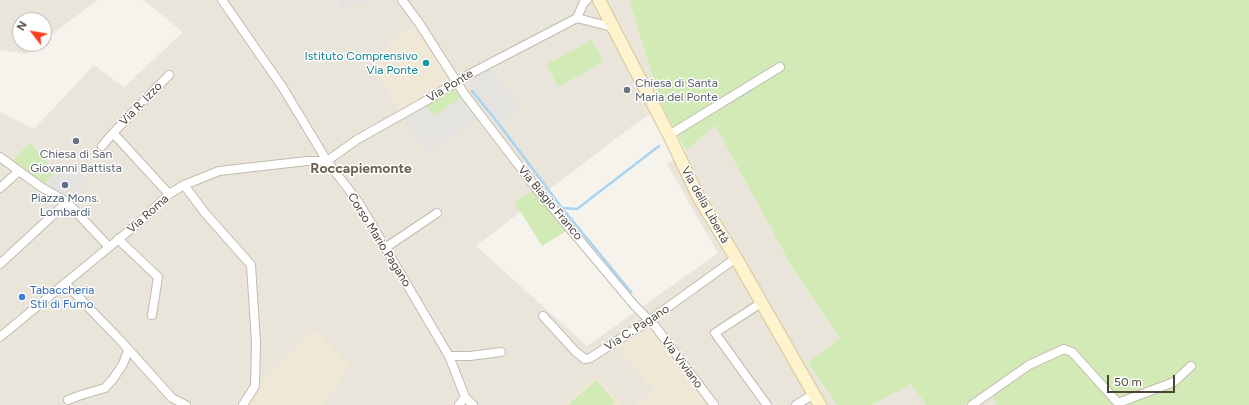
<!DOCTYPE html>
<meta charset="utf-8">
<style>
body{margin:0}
#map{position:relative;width:1249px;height:405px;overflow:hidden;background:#f6f3ec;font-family:Figtree,sans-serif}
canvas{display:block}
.north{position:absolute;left:12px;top:12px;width:40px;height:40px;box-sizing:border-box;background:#fff;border:1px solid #b7b4b0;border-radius:50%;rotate:301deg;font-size:11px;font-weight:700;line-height:16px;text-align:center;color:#4b4439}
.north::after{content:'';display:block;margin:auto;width:14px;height:18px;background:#fc3f1d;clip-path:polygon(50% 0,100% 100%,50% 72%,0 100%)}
.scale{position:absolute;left:1107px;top:375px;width:68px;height:18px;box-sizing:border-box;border:2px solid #4b4439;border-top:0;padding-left:5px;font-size:12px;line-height:14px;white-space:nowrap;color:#4b4439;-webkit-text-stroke:3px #fff;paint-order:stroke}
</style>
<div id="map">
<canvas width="1249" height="405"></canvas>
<div class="north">N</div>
<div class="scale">50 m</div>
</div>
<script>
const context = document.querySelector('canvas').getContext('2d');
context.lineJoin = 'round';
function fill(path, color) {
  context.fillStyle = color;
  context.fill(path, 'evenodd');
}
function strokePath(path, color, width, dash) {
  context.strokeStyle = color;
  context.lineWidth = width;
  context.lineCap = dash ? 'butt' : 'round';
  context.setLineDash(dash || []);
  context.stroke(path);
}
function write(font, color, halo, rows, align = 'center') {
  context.font = font + ' Figtree,sans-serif';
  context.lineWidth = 3;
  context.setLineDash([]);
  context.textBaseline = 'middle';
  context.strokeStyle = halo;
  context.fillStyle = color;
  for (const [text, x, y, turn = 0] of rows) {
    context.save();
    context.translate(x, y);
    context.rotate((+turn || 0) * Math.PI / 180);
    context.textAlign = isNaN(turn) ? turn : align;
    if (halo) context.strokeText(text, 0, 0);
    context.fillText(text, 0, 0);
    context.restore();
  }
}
const residential = new Path2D(`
 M0,0H98L44,40V20H20V44H39L26,54L0,50Z
 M143,0H629L662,106L632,126L476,246L587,346L718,253L667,164L686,151L715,124L792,267L840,338L808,364L837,405H0V112L34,129L94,65L124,87L183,32Z
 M911,384L926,405H872Z
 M987,389L996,405H963Z`);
const education = new Path2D(`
 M419,23L457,81L402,115L370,59L389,47L387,44Z
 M650,320L714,405H635L654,391L613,344Z
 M315,329L350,365L323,405H243L255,386Z
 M597,375L623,405H564Z`);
const green = new Path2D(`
 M629,0H1249V405H996L987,389L963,405H926L911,384L872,405H837L808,363L840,338L792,267L715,125L686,151L662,106Z
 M592,40L603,62L558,87L547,64Z
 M457,81L465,95L434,116L424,102Z
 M30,143L56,172L41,187L9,164Z
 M536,188L571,228L542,246L515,203Z
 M596,380L615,402L612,405H568Z`);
const parking = new Path2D(`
 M338,0H374L342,10Z
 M486,64L522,108L499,121L464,77Z
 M465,95L481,116L427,153L402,115L424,102L434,116Z
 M76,168L89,183L67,202L41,187L56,172Z`);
const stream = new Path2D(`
 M472,91L499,124L562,208L631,292
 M725,105L751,90
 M562,208L577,209L659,146`);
const street = new Path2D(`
 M222,0L283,88L327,161L359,203L449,356L465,397L473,405
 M402,0L419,23L465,95L536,188L634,305L655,326L714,405
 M577,18L584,2L587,0
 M113,133L169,75
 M669,135L780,67
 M102,146L113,133L169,194
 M0,157L41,187L67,202L109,247
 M184,185L205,213L251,265L256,343L255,386L243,405
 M0,188L19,171
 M118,239L158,277L152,315
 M385,248L437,213
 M0,264L67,202
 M65,283L120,340L172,398L186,405
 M761,303L715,333L767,405
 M543,316L576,352L585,359L590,358L650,320L736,258
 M0,337L142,220L169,194L184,185L219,171L307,161H327L358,139L424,102L464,77L577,18L612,27
 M449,356H470L501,352
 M68,400L81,395L105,388L113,379L123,364L128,350
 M459,405L465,397
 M796,405L814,394
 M972,405L1029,365L1064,349L1072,352L1118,403L1174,382L1191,366`);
const secondary = new Path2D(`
 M599,0L669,135L699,198L736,258L820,405`);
const markers = [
 [426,63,4,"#0f9aa8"],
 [627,90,4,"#6b7280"],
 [76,141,4,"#6b7280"],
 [65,185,4,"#5c6f8a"],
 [22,297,4,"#3f7fe0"]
];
const cultureNames = [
 ["Istituto Comprensivo",418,56],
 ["Via Ponte",418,70]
];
const worshipNames = [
 ["Chiesa di Santa",635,83],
 ["Maria del Ponte",635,97],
 ["Chiesa di San",76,154,"center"],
 ["Giovanni Battista",76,168,"center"]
];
const streetNames = [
 ["Via Ponte",450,86,-31],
 ["Via R. Izzo",141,104,-46],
 ["Via Biagio Franco",550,203,50],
 ["Via della Libertà",705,205,61],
 ["Via Roma",148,214,-42],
 ["Corso Mario Pagano",379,240,58],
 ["Via C. Pagano",637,328,-33],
 ["Via Viviano",682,363,53]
];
const serviceNames = [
 ["Piazza Mons.",65,198],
 ["Lombardi",65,212]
];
const shopNames = [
 ["Tabaccheria",30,290],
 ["Stil di Fumo",30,304]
];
const quarterNames = [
 ["Roccapiemonte",361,169]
];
fill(residential, '#eae5da');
fill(education, '#efe8d6');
fill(green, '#d2eab5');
fill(parking, '#e5e3e0');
strokePath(stream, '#a9d4f2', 2.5);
strokePath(street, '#c2bbae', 10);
strokePath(secondary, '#d6c79b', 14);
strokePath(street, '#fff', 8);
strokePath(secondary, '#fff3cd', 12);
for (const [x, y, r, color] of markers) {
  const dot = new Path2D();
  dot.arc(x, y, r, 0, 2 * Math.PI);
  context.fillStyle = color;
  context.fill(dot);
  strokePath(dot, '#fff', 1.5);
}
write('12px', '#0d838f', '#fff', cultureNames, 'right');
write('12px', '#5b616d', '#fff', worshipNames, 'left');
write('12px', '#4b4439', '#fff', streetNames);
write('12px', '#4e5e75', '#fff', serviceNames);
write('12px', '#366cbe', '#fff', shopNames, 'left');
write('bold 14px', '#6e6250', '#fff', quarterNames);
</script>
